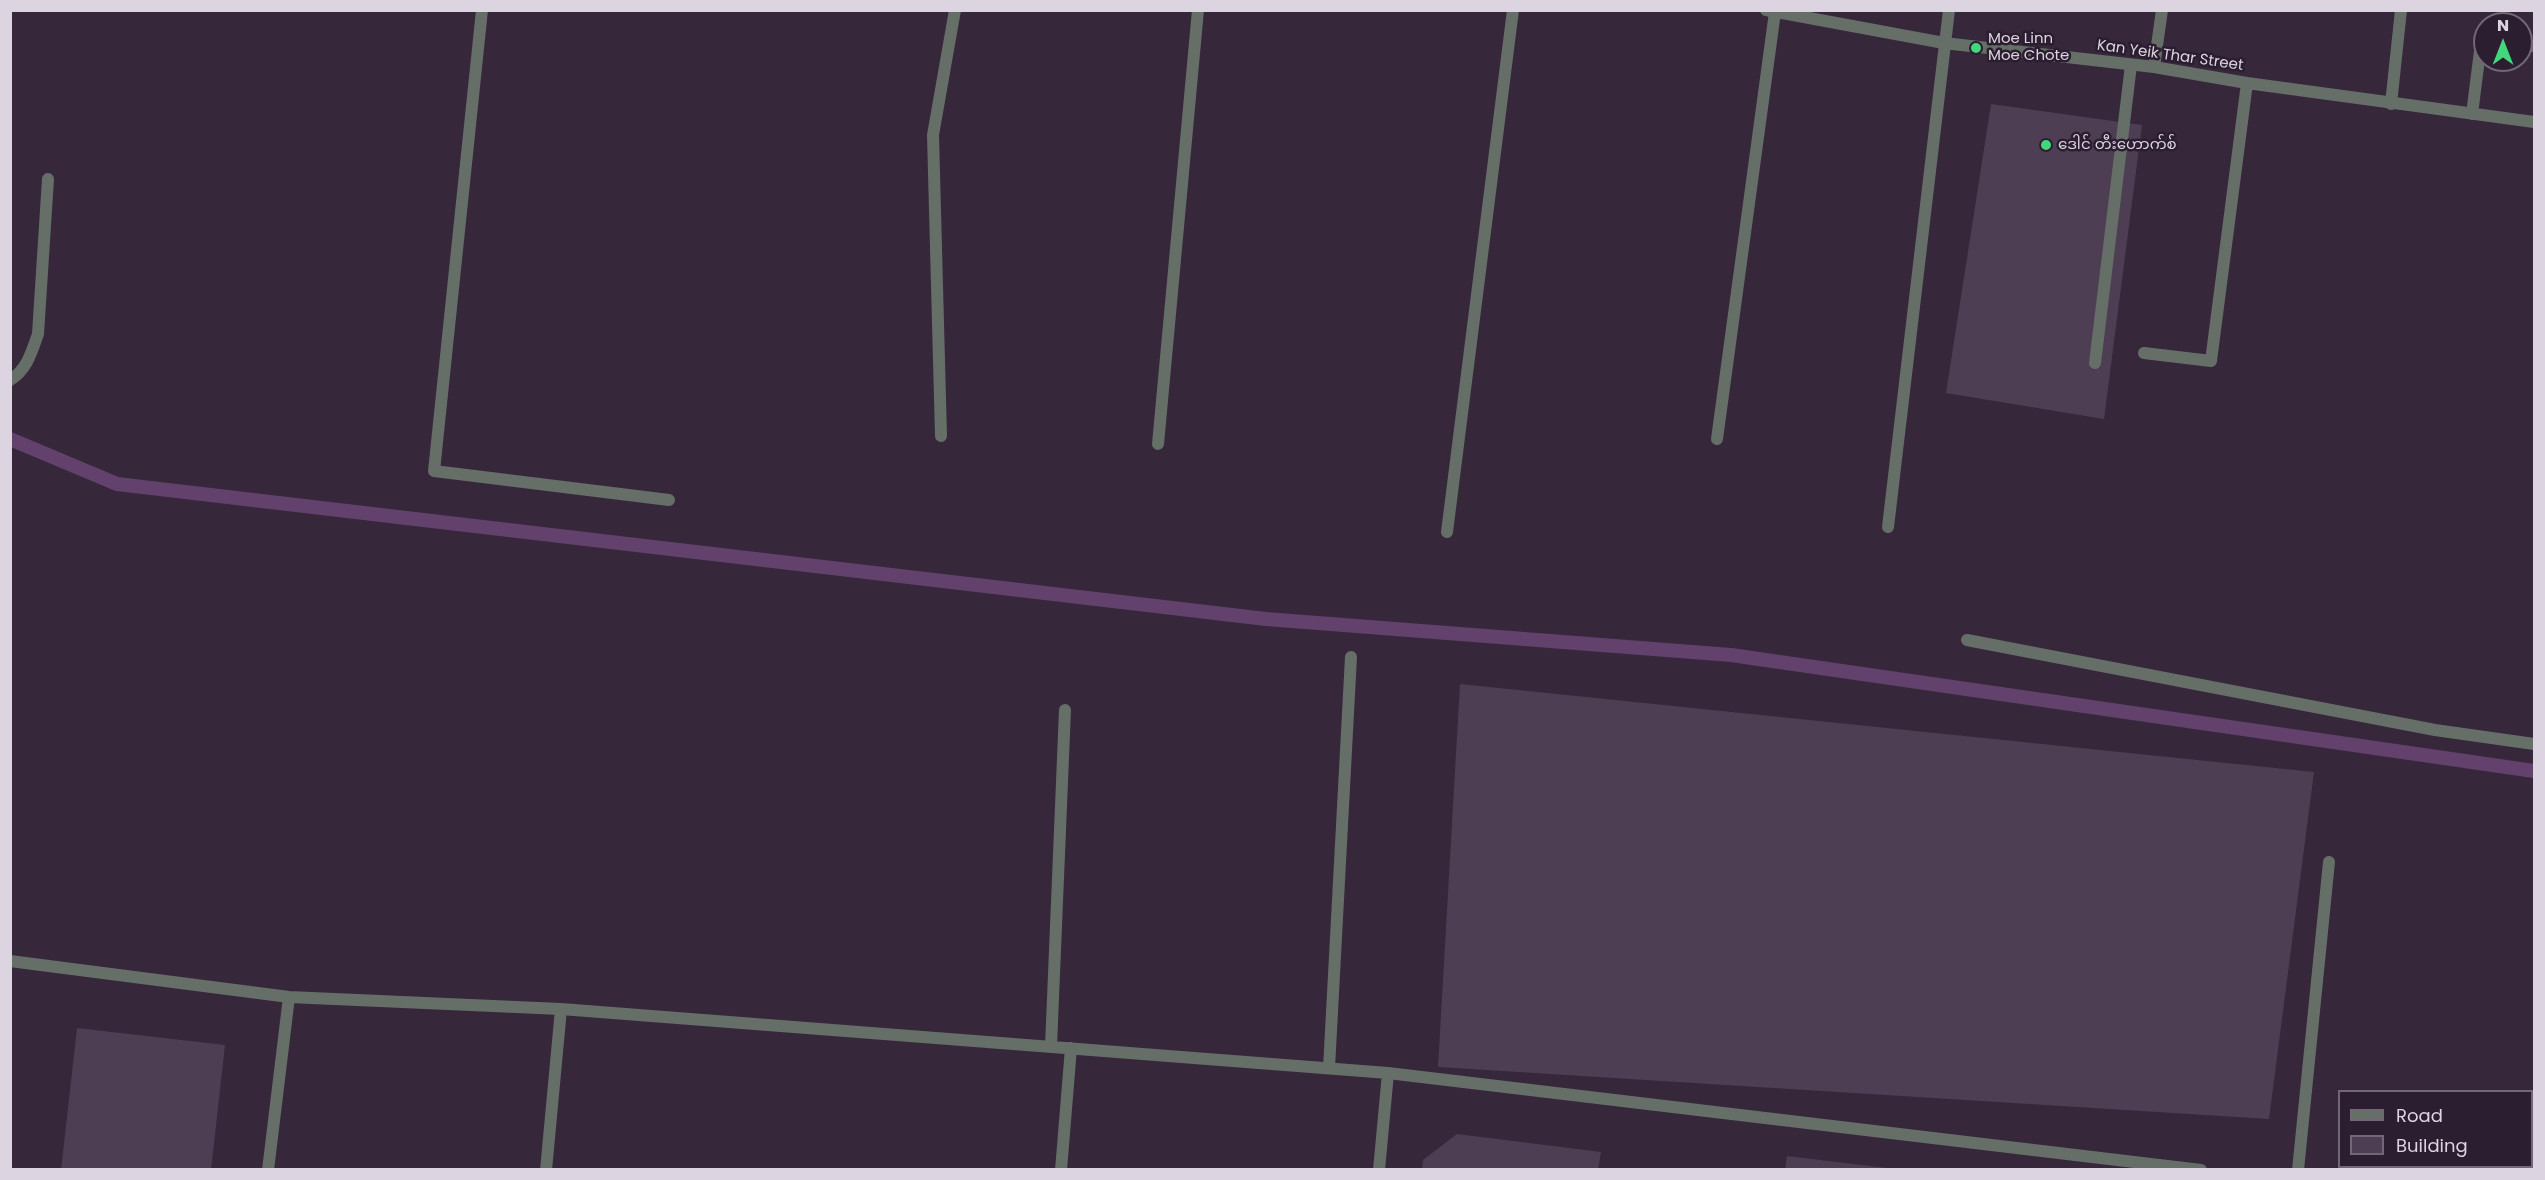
<!DOCTYPE html>
<meta charset="utf-8">
<style>
body{margin:0}
#map{position:relative;width:2545px;height:1180px;overflow:hidden;background:#36273b;font-family:Poppins,sans-serif}
canvas{display:block}
.frame{position:absolute;inset:0;border:12px solid #ddd4e1;pointer-events:none}
.legend{position:absolute;left:2338px;top:1090px;width:195px;height:78px;box-sizing:border-box;background:#2c1e31;border:2px solid #736777;margin:0;padding:8px 10px;list-style:none;font-size:18px;color:#ddd4e1}
.legend li{display:flex;align-items:center;gap:12px;height:30px}
.legend b{width:30px;border:2px solid #736777}
.north{position:absolute;left:2473px;top:12px;width:60px;height:60px;box-sizing:border-box;background:#2c1e31;border:2px solid #736777;border-radius:50%;rotate:0deg;font-size:16px;font-weight:700;line-height:24px;text-align:center;color:#ddd4e1}
.north::after{content:'';display:block;margin:auto;width:21px;height:27px;background:#42d77b;clip-path:polygon(50% 0,100% 100%,50% 72%,0 100%)}
</style>
<div id="map">
<canvas width="2545" height="1180"></canvas>
<div class="frame"></div>
<ul class="legend">
<li><b style="height:8px;background:#656f67"></b>Road</li>
<li><b style="height:16px;background:#4e3e53"></b>Building</li>
</ul>
<div class="north">N</div>
</div>
<script>
const context = document.querySelector('canvas').getContext('2d');
context.lineJoin = 'round';
function strokePath(path, color, width, dash) {
  context.strokeStyle = color;
  context.lineWidth = width;
  context.lineCap = dash ? 'butt' : 'round';
  context.setLineDash(dash || []);
  context.stroke(path);
}
function fill(path, color) {
  context.fillStyle = color;
  context.fill(path, 'evenodd');
}
function write(font, color, halo, rows, align = 'center') {
  context.font = font + ' Poppins,"Noto Sans Myanmar",sans-serif';
  context.lineWidth = 5;
  context.setLineDash([]);
  context.textBaseline = 'middle';
  context.strokeStyle = halo;
  context.fillStyle = color;
  for (const [text, x, y, turn = 0] of rows) {
    context.save();
    context.translate(x, y);
    context.rotate((+turn || 0) * Math.PI / 180);
    context.textAlign = isNaN(turn) ? turn : align;
    if (halo) context.strokeText(text, 0, 0);
    context.fillText(text, 0, 0);
    context.restore();
  }
}
const stream = new Path2D(`
 M10,439L117,484L1266,619L1731,655L2534,771`);
const building = new Path2D(`
 M1991,104L2142,125L2104,419L1946,393Z
 M1460,684L2314,772L2269,1119L1438,1067Z
 M77,1028L225,1045L211,1170H61Z
 M1457,1134L1601,1152L1598,1170H1422L1423,1160Z
 M1787,1156L1887,1168V1170H1785Z`);
const service = new Path2D(`
 M2154,67L2162,10
 M2391,104L2401,10
 M2095,363L2131,65
 M10,380C27,370 32,351 38,334L48,179
 M941,436L933,135L955,10
 M1967,640L2435,730L2534,744
 M10,961L289,997L561,1009L1388,1073L2201,1170
 M1051,1046L1065,710
 M1329,1068L1351,657
 M268,1170L289,997
 M546,1170L561,1009
 M1061,1170L1071,1048
 M1379,1170L1388,1073
 M2298,1170L2329,862`);
const minor = new Path2D(`
 M482,10L434,471L669,500
 M1766,10L1944,43L2154,67L2247,83L2534,122
 M2521,46H2534
 M2472,114L2481,43H2485
 M2144,353L2211,361L2247,83
 M1717,439L1775,12
 M1158,444L1198,10
 M1888,527L1949,10
 M1447,532L1513,10`);
const markers = [
 [1976,48,6,"#42d77b"],
 [2046,145,6,"#42d77b"]
];
const poiNames = [
 ["Moe Linn",1988,39],
 ["Moe Chote",1988,56],
 ["ဒေါင် တီးဟောက်စ်",2058,145]
];
const streetNames = [
 ["Kan Yeik Thar Street",2170,56,8]
];
strokePath(stream, '#62416c', 14);
fill(building, '#4e3e53');
strokePath(service, '#656f67', 12);
strokePath(minor, '#656f67', 12);
for (const [x, y, r, color] of markers) {
  const dot = new Path2D();
  dot.arc(x, y, r, 0, 2 * Math.PI);
  context.fillStyle = color;
  context.fill(dot);
  strokePath(dot, '#2c1e31', 2);
}
write('15px', '#ddd4e1', '#2c1e31', poiNames, 'left');
write('15px', '#ddd4e1', '#2c1e31', streetNames);
</script>
